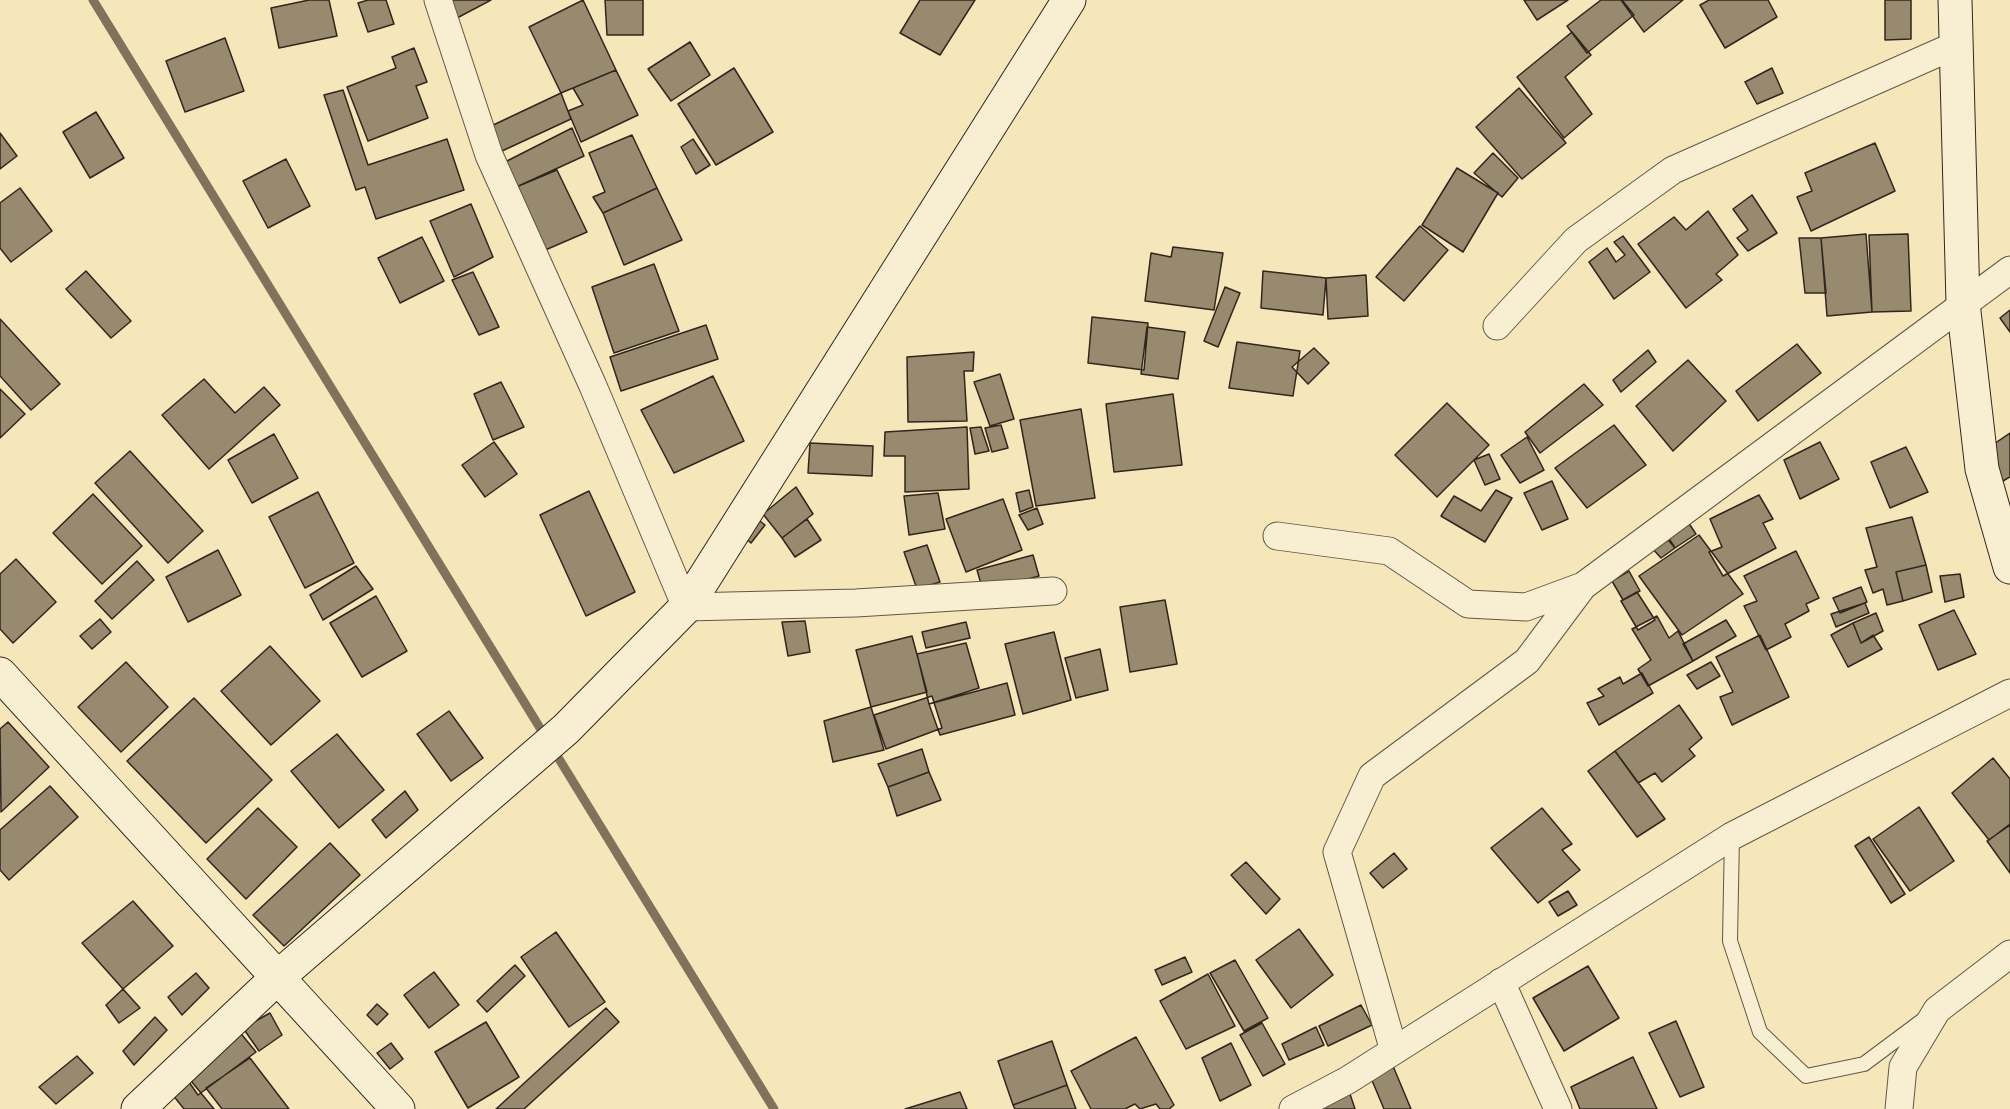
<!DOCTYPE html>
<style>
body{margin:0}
canvas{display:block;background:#f5e7b9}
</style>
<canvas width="2010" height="1109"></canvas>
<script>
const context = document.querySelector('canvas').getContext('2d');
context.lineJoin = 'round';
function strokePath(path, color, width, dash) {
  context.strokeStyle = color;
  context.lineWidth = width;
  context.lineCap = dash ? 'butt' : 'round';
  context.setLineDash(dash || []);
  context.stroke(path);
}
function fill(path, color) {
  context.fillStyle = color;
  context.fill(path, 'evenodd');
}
const stream = new Path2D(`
 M93,0L774,1109`);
const building = new Path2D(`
 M309,0H329L337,36L279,48L271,8Z
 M368,0H386L394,24L368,32L358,3Z
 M448,0H491L457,18Z
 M583,0L616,70L561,93L529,27Z
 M605,0H643V35H607Z
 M920,0H975L940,55L900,33Z
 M1524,0H1568L1537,20Z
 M1601,0H1622L1634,15L1587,53L1567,26Z
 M1621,0H1683L1644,32Z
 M1709,0H1768L1777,17L1725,48L1700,5Z
 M1885,0H1911V39L1885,40Z
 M1572,32L1591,55L1565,77L1592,114L1564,138L1517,77Z
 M225,38L244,91L185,112L166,61Z
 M690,42L710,75L671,101L648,69Z
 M414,48L427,82L416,86L428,118L368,141L347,87L396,68L392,57Z
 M734,68L773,132L716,165L678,104Z
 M1772,68L1783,93L1757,104L1745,82Z
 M616,70L638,115L581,142L568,111L583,105L573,88Z
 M1519,88L1566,143L1522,179L1476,127Z
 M343,90L368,165L447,139L464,190L376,219L365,187L356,190L324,95Z
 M561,93L571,119L502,151L489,127Z
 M96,112L124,158L90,178L63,132Z
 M572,128L584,156L512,189L501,164Z
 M0,133L17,156L0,169Z
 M632,135L657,188L603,213L593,197L605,192L589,153Z
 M693,139L710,165L696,174L681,147Z
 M1875,143L1895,191L1811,231L1797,197L1812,191L1805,173Z
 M1493,153L1518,178L1502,197L1474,173Z
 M286,159L310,206L268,228L243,181Z
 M1457,168L1498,193L1463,252L1422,225Z
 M557,170L587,232L536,254L509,190Z
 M20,188L52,231L11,262L0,248V203Z
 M657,188L682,240L624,265L603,213Z
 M1752,195L1777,233L1748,251L1737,238L1748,230L1733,209Z
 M471,204L493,257L454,277L430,221Z
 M1708,211L1738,255L1716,274L1722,280L1686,308L1638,244L1674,217L1686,230Z
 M1420,226L1448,250L1404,301L1376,277Z
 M1866,234L1872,312L1827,316L1821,238Z
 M1908,234L1911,311L1872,312L1869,235Z
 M1623,236L1650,272L1614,299L1589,262L1607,248L1616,262L1625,255L1614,242Z
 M422,237L444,281L400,303L378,258Z
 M1799,238H1821L1826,293H1805Z
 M1173,247L1223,253L1214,310L1145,301L1151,253L1171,257Z
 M654,264L679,331L614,353L592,287Z
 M86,271L131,321L111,338L66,289Z
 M1263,271L1326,278L1323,315L1261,308Z
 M473,272L499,327L479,335L452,280Z
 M1366,275L1368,316L1328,319L1326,278Z
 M1225,287L1240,293L1218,347L1204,341Z
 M2010,310V332L2000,318Z
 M1092,317L1148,323L1144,370L1088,363Z
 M0,319L60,384L31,410L0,376Z
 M706,325L718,359L621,391L610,357Z
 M1147,327L1185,332L1178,379L1141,374Z
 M1237,342L1300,351L1293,396L1229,388Z
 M1797,344L1821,373L1758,421L1736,391Z
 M1314,348L1329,363L1308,384L1292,367Z
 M1648,350L1656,362L1621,392L1613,380Z
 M974,352L973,371H964L967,421L908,422L907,357Z
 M1688,360L1726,401L1673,451L1636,406Z
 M1000,374L1014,419L990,426L974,382Z
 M713,376L744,441L674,473L641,410Z
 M204,379L235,413L264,387L280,405L209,469L162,415Z
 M501,382L524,427L493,440L474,394Z
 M1584,384L1603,405L1540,453L1525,432Z
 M0,389L25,414L0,438Z
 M1173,394L1182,465L1114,472L1106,404Z
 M1447,403L1489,445L1437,497L1395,455Z
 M1081,409L1095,498L1036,506L1020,420Z
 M1001,425L1008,448L992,452L985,428Z
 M1614,425L1646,465L1587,508L1555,468Z
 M967,427L969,489L905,492V456H884L885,432Z
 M981,427L989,451L975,454L970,428Z
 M2010,433V477L2003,481L1985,450Z
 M274,434L298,478L252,503L228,460Z
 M1527,437L1544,470L1520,483L1501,455Z
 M494,442L517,474L485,497L462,465Z
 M1820,442L1839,479L1800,499L1784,460Z
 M810,443L873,446L872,476L808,473Z
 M1906,447L1928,492L1890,508L1871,462Z
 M130,451L203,531L168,563L95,483Z
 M1489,454L1500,479L1485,485L1474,460Z
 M1552,481L1568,519L1542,530L1524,493Z
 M796,487L813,514L782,538L763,514Z
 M1029,490L1033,507L1020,512L1016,493Z
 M1496,490L1512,498L1485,542L1441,516L1454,496L1481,511Z
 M589,491L635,592L586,616L540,515Z
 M318,492L354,563L305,588L269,517Z
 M938,493L945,529L909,535L904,496Z
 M93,494L142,546L102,584L53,533Z
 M1759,495L1773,519L1763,523L1776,548L1723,576L1709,552L1722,547L1710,519Z
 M1003,499L1022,550L966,572L946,519Z
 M1037,508L1043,524L1028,530L1019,515Z
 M750,513L765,525L751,543L737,531Z
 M1912,517L1926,565L1896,572L1903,601L1887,605L1883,589L1873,593L1865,570L1877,567L1866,528Z
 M807,519L821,540L795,557L782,538Z
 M1688,522L1696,534L1675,548L1666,534Z
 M1664,535L1675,548L1661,558L1651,547Z
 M1699,535L1743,594L1682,635L1639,576Z
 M927,545L940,582L917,589L904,552Z
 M218,550L241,595L188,622L166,577Z
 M1796,551L1819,598L1806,604L1809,611L1785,624L1791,637L1766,650L1744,606L1757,601L1744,576Z
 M1033,555L1039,576L983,591L977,570Z
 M16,559L56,602L13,643L0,629V574Z
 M137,561L154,580L112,619L95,601Z
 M1926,565L1932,592L1903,601L1896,572Z
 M356,566L373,589L323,620L310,595Z
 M1629,571L1640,591L1623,600L1612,581Z
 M1960,574L1964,597L1945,602L1940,576Z
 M1861,587L1867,602L1840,613L1833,598Z
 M1637,592L1655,620L1638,630L1621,601Z
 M376,596L407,651L362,677L330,623Z
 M1165,600L1177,664L1130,672L1120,607Z
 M1865,603L1869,613L1836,627L1831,614Z
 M1954,610L1976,654L1938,670L1919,625Z
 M1876,613L1883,631L1861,643L1853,623Z
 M1657,616L1669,638L1678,631L1693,661L1648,686L1638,669L1651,660L1632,629Z
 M100,619L111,632L92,649L80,636Z
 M1726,620L1736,636L1693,661L1683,644Z
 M805,621L810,652L788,656L782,622Z
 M966,622L970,638L926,648L922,632Z
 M1853,623L1861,643L1873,635L1882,649L1848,667L1831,635Z
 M1054,632L1071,700L1023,714L1005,644Z
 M1760,635L1789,697L1732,725L1720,697L1733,692L1716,657Z
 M912,636L927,692L871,707L856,650Z
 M966,643L979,688L929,704L917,654Z
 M270,646L320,701L271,745L221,691Z
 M1100,649L1108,690L1076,698L1065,658Z
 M126,662L168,707L121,752L78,707Z
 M1711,662L1720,676L1697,689L1687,675Z
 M1642,673L1653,693L1599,725L1587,703L1604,696L1598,689L1620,677L1623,684Z
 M1007,683L1015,715L940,735L929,704Z
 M932,696L942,728L886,749L874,715Z
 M194,698L272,780L206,843L127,761Z
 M1679,705L1702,738L1689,749L1695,756L1662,782L1655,773L1638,783L1615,751Z
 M871,707L884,750L833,762L824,721Z
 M449,711L483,758L451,781L417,734Z
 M8,722L49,767L1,812L0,729Z
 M337,734L384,790L339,828L291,771Z
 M922,749L929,772L888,787L878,764Z
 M1615,751L1665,819L1637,837L1588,771Z
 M1993,758L2010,779V824L1989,840L1952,793Z
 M929,772L941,800L897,816L888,787Z
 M50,786L78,817L9,880L0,870V830Z
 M405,791L418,810L386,838L372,820Z
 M1919,807L1954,861L1910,891L1873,839Z
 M258,808L297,847L246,899L207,859Z
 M1542,808L1572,844L1562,850L1580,870L1538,903L1491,848Z
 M2010,825V873L1987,841Z
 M1869,837L1905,894L1891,903L1855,846Z
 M330,843L360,875L284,946L253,915Z
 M1394,853L1407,869L1383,888L1370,873Z
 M1246,862L1280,899L1266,914L1231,875Z
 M1568,891L1577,905L1558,916L1549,902Z
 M133,901L173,946L123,989L82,943Z
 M1299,929L1333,975L1291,1008L1256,960Z
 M556,932L605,1002L569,1027L521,957Z
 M1185,957L1192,972L1162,985L1155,970Z
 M1235,960L1268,1018L1244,1031L1210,973Z
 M515,965L525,976L487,1012L477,1001Z
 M1588,966L1619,1018L1564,1051L1533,998Z
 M434,972L459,1005L429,1028L404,995Z
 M196,973L209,988L182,1015L168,997Z
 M1208,974L1235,1026L1186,1049L1160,1001Z
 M123,989L140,1008L119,1023L106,1005Z
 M377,1004L388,1014L377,1025L367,1015Z
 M1361,1005L1372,1025L1328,1046L1319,1026Z
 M606,1008L619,1022L524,1109H496Z
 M270,1013L282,1035L259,1051L243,1028Z
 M155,1017L167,1030L134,1065L123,1051Z
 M1676,1021L1704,1087L1680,1097L1649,1033Z
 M486,1022L519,1077L468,1108L435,1052Z
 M1262,1023L1285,1064L1263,1076L1240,1035Z
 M1316,1027L1324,1045L1289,1060L1282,1044Z
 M238,1030L256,1052L198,1095L182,1072Z
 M1136,1037L1174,1105L1169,1109H1160L1156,1104L1140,1109L1135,1104L1125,1109H1091L1071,1071Z
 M1052,1041L1067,1085L1013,1105L998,1061Z
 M391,1043L403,1059L390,1069L377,1053Z
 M1231,1043L1251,1085L1220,1101L1202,1058Z
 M77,1056L93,1073L56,1104L39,1087Z
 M1633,1057L1657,1109H1580L1571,1087Z
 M250,1058L289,1109H222L206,1088Z
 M1393,1066L1411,1109H1384L1371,1078Z
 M187,1076L214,1109H184L168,1089Z
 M1067,1085L1076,1109H1015L1013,1105Z
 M1348,1088L1355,1109H1314Z
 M960,1092L967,1109H905Z`);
const lane = new Path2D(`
 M1732,836L1730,941L1760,1032L1806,1076L1864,1064L1923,1020`);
const street = new Path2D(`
 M438,0L489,155L593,386L686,607L856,603L1053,591
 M1497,326L1576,240L1673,170L1956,45
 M1277,536L1389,551L1468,604L1526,607L1583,586
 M1501,982L1558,1109
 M1394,1051L1337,852L1372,776L1527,661L1583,586L2010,270
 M1293,1109L1348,1080L1732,836L2010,693
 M1899,1109L1903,1067L1937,1010L2010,954`);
const secondary = new Path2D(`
 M1955,0L1963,303L1982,469L2010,567
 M0,674L398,1109
 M138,1109L278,977L566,729L686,607L1069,0`);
strokePath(stream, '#80725b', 9);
fill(building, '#988a6f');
strokePath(building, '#33251e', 1.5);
strokePath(lane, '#645645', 16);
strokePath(street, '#645645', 29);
strokePath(secondary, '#33251e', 35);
strokePath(lane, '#f8efd2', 14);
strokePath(street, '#f8efd2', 27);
strokePath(secondary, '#f8efd2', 33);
</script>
